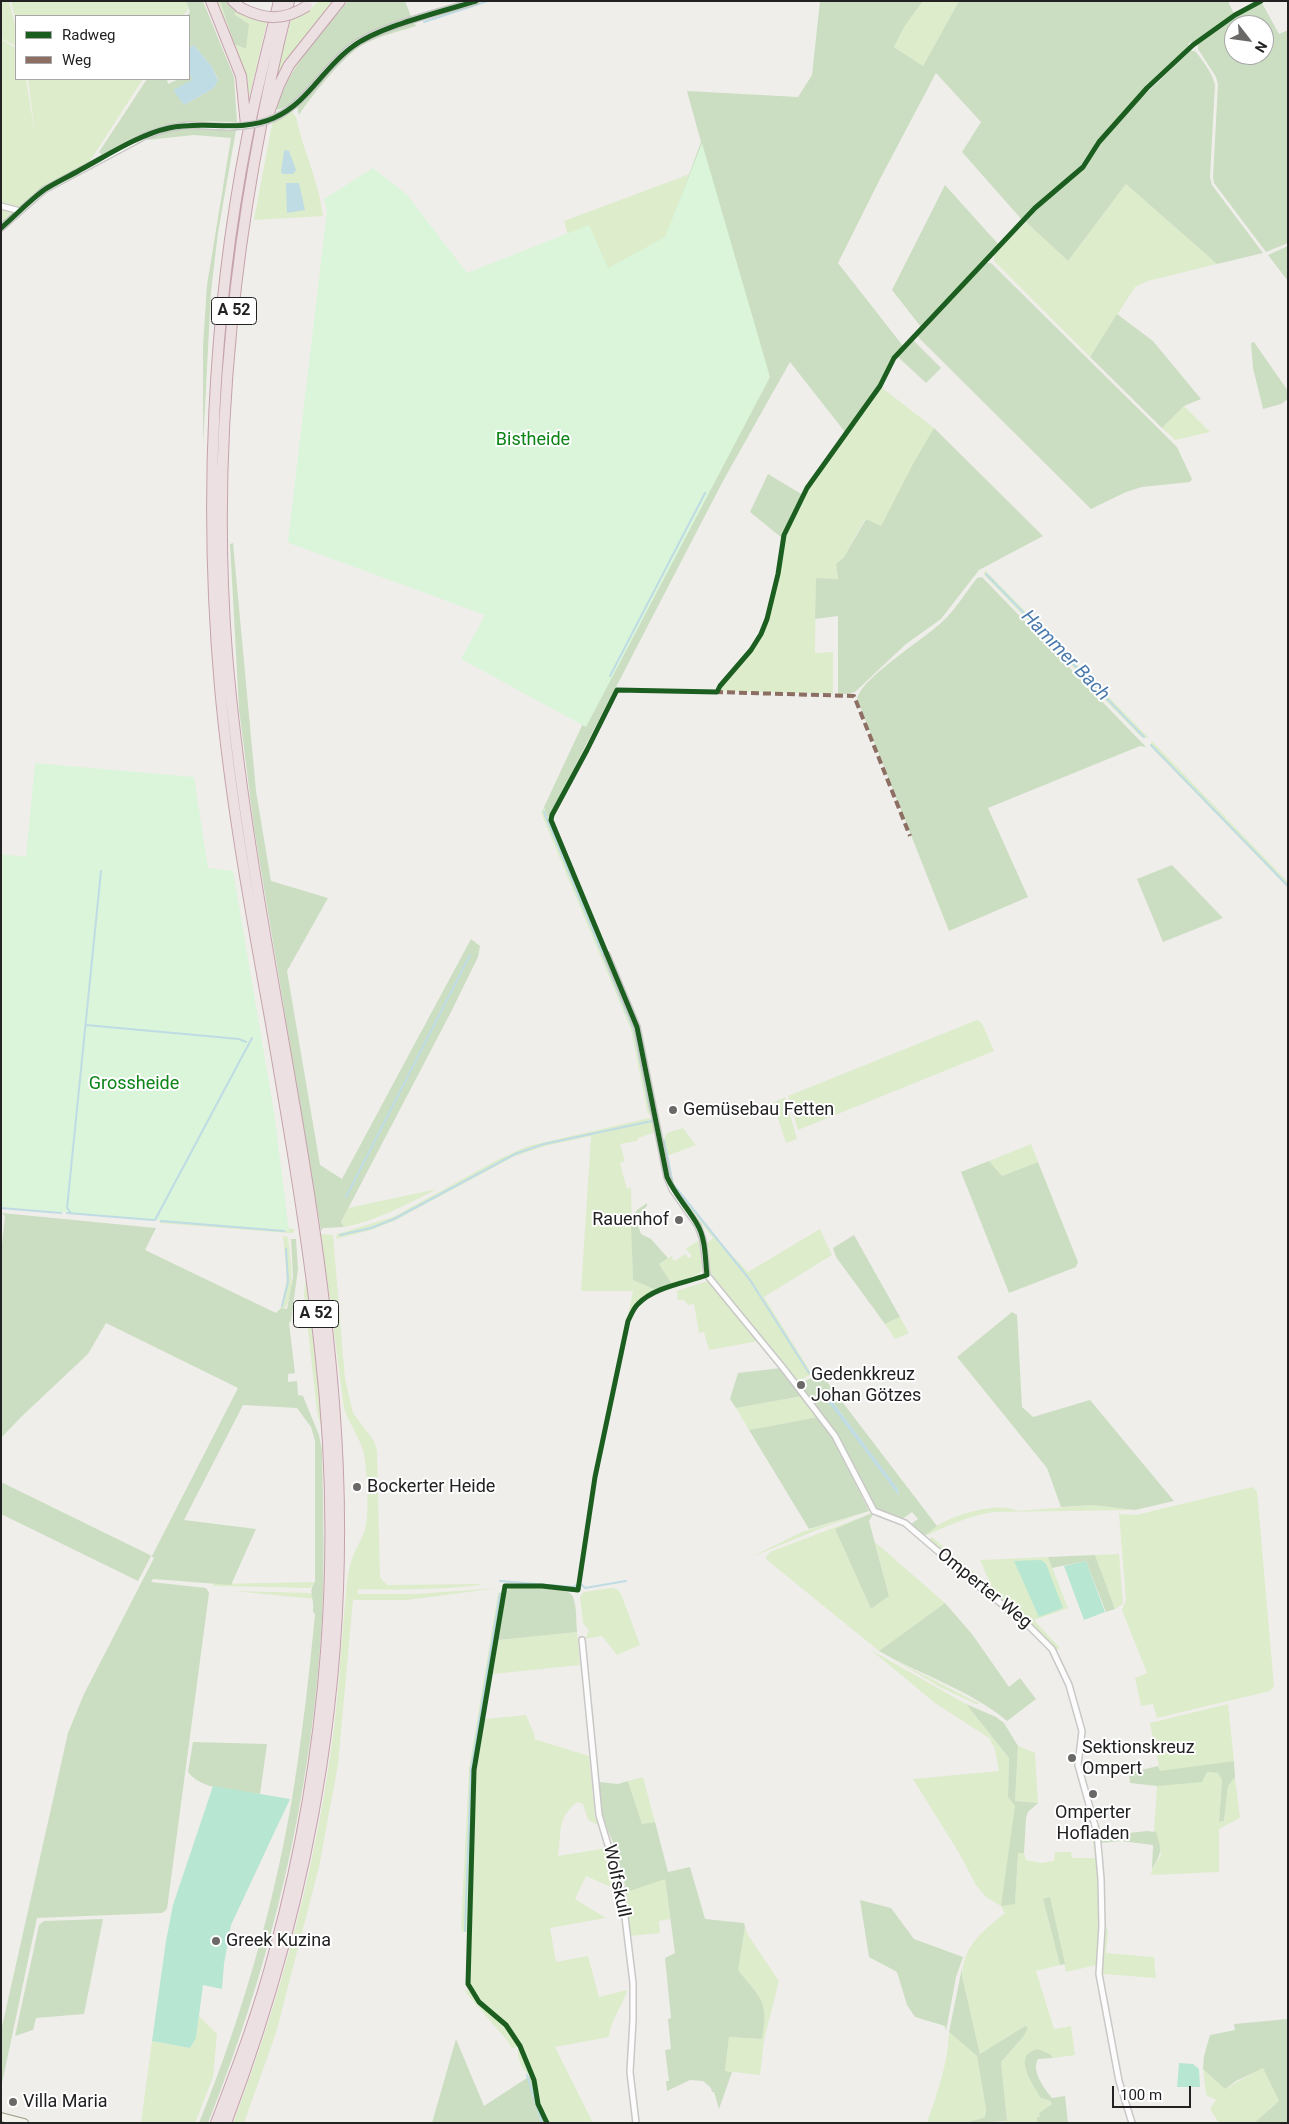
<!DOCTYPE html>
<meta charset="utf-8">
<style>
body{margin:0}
#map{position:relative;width:1289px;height:2124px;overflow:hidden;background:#f0eeeb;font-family:Roboto,sans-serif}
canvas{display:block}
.frame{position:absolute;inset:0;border:2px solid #222;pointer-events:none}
.legend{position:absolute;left:15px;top:15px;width:175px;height:65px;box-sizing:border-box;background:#fff;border:1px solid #a7a7a7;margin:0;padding:6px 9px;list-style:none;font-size:15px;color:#222}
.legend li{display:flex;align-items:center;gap:10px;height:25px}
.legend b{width:25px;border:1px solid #a7a7a7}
.north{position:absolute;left:1224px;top:15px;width:50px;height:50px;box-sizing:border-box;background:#fff;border:1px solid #a7a7a7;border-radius:50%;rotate:120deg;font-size:14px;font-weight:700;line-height:20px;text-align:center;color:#222}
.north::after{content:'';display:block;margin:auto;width:18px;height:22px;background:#6a6968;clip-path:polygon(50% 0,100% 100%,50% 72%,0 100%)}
.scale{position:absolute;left:1112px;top:2086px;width:79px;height:22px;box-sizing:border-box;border:2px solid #222;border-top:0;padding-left:6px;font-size:15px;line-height:18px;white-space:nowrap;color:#222;-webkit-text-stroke:4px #fff;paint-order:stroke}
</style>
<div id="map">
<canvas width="1289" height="2124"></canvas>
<div class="frame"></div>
<ul class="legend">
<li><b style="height:6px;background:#1b5e20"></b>Radweg</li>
<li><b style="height:6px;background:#8d6e63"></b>Weg</li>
</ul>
<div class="north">N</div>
<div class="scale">100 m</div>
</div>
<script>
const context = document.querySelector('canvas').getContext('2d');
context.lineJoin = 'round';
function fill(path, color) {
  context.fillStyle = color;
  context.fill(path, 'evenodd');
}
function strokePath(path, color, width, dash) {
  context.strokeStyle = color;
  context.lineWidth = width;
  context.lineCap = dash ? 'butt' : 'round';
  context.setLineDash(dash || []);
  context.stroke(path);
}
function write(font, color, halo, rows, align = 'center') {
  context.font = font + ' Roboto,sans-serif';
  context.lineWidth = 4;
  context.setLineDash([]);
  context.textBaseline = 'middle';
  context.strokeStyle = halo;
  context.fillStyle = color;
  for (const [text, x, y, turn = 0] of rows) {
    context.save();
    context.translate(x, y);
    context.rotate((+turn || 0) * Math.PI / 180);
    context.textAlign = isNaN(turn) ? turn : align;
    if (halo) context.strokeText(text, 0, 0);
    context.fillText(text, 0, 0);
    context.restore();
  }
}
const grass = new Path2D(`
 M1,1H9L16,29V46L1,38Z
 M11,1H186L188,9L183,16H16V21Z
 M215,1H220L234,44L245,49L249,24L234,14L238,10L227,1H230C241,14 251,18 267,22L249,98L241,64Z
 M319,1H332L278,78L276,77L291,20L310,9Z
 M923,1H959L923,66L894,47L904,27Z
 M1,39L16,48V79H26L35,135L28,79H143L88,164L43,189L1,226Z
 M290,112L293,113L296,117C303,151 319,181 323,216L254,220L271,129L273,122Z
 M690,174L675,268L633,328L570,241L564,221Z
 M1126,184L1217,264L1148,281L1135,287L1090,357L994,261V255L1026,222L1068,261Z
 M881,387L934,428L881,526L865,519L844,557L836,564L838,579L816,578L815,653L833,652V694L722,691L721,687L752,651L761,635L768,619L780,575L786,533L809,489Z
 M1184,406L1210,432L1175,440L1162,428Z
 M985,570L1149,738L1141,737L984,575Z
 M1152,741L1288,882V888L1150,746Z
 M544,807L636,1029L652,1110L648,1115L631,1030L541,813Z
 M977,1020L982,1023L994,1051L798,1130L788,1096Z
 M785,1097L797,1139L786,1143L773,1103Z
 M649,1118L654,1121L656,1132L638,1138L637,1141L620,1144L625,1161L620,1163L627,1189L631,1187L633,1280L656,1290C641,1299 633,1305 627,1321L633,1291H581L591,1136L545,1146L515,1156L394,1221L371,1230L336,1239L337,1234L393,1217L499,1159L528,1146Z
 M683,1128L696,1145L667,1156L673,1184L681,1195L715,1237L748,1272L820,1229L832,1255L764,1297L812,1374L800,1380L794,1378L713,1278L709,1268L705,1245L713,1238L675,1190C669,1178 659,1145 667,1133Z
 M1031,1144L1038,1162L1002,1176L989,1161Z
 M437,1189C407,1204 377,1221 344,1227L341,1223L348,1208Z
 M161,1220L282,1228L295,1229L293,1233H288L159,1223Z
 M321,1234L333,1235L345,1379L353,1413L374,1441L377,1451L380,1577L387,1585L481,1584L480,1585C439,1590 399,1590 358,1589V1594H415L499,1588L407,1600H353L338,1765L319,1867L276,2033L244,2123H233C280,2000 314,1874 332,1743C339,1693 341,1643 346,1593C347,1582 348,1570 352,1559C356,1547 364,1537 366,1525C369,1505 367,1480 365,1460C363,1441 350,1427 344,1408Z
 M283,1236L288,1237C290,1259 297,1291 284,1310L281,1308L287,1278Z
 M699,1240L702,1270L699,1274L672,1284L659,1264L673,1255L672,1258L675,1261L685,1254L689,1258L692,1256L686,1249Z
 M306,1277L313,1315L324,1430L320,1423L317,1411L304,1294Z
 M708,1281L759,1341L709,1350L704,1332L699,1333L694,1304L688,1305L684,1300H678L677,1291Z
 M900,1317L909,1333L895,1339L885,1324Z
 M802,1396L818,1417L749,1430L736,1408Z
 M1252,1487L1257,1491L1274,1686L1270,1691L1157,1718L1153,1704L1141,1706L1135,1678L1147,1673L1122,1610L1126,1600L1119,1514L1136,1515Z
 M1093,1505L1135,1510L994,1512C968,1516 947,1526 923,1537C928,1533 933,1528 938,1525C956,1514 999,1501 1017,1511Z
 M869,1511L817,1530L749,1558L802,1532Z
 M872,1513L835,1529L871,1609L889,1596L875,1542L945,1603L879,1651L767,1560L766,1557L770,1552Z
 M932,1537L992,1587L980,1560L1048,1557L1068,1608L1034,1620L1060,1648L1055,1651C1035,1625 1011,1609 985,1589C966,1574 947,1557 928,1541Z
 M1119,1554L1123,1604L1115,1609L1095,1555Z
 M315,1582L310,1588L213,1586V1584Z
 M611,1588L617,1589L621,1594L640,1645L617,1655L602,1636L585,1639L589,1630L583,1623L580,1597L584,1592Z
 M234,1591L310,1593L314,1599Z
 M502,1592L473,1770L468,1932H463L461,1928L469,1769L498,1593Z
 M577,1632L580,1665L493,1674L498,1640Z
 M871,1650L966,1704L1009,1758L1008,1797L1015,1806V1903L1018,1853H1024L1026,1860L1041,1863L1054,1861L1055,1852H1071L1072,1858H1095L1092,1836L1094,1835L1099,1879L1100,1925L1097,1965L1066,1972L1050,1898L1043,1899L1060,1965L1036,1971L1054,2029L1071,2026L1075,2055L1053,2058L1050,2054L1038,2049L1025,2066L1041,2098L1050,2101L1052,2104L1039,2113L1040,2117H1037V2123H998L1007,2121L1001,2062L1023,2037L1025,2026L980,2054L962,1976C963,1945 983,1931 1005,1913L1001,1906L986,1897L976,1885L959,1853L913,1779L999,1771L995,1749L989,1738L935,1703Z
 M891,1658L980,1704H976L940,1687Z
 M1228,1704L1234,1761L1160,1772L1150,1723Z
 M526,1715L535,1736L534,1739L589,1756L595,1817L598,1825L588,1820L583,1804L577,1802C556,1820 562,1831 558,1856L607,1848L619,1891L586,1876L575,1899L606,1918L550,1928L556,1962L588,1956L599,1997L627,1990C623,2006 610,2020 609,2037L555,2047L593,2123H549C536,2097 534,2069 520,2044C516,2037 512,2030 507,2024C494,2009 477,2002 470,1982L476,1771L485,1719Z
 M1018,1746L1035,1753L1038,1803L1015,1801Z
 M1207,1772L1218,1773L1222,1779L1219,1822L1224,1821L1228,1786L1235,1777L1240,1818L1219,1829V1872L1151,1875L1152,1869L1161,1855L1156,1832H1154L1157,1786Z
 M643,1777L655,1822L642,1824L628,1781Z
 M665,1878L670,1919L659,1921L660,1933L630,1936L624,1893Z
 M1106,1925L1108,1932L1106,1953L1154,1957L1156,1978L1103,1974V1940Z
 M745,1927L748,1935L779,1981L764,2040L760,2075L725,2071L729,2037L761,2039C769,2001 761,1998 737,1970Z
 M465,1989L470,1992L478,2003L505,2026L517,2045L530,2076C521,2069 517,2059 518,2047L512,2048L506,2039L467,1994Z
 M199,2016L217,2034L213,2077L195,2123H141L152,2041L190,2048L196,2038Z
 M949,2032L977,2056L986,2109L985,2117L966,2123H927C937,2093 948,2064 949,2032Z
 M1263,2067L1279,2101L1254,2123H1219L1210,2109L1216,2100L1206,2095L1203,2069L1225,2089Z`);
const forest = new Path2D(`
 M186,1H203L234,77L237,122C215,122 192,120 171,125C147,130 125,144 103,156L99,152L147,79H167L168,84L179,79H189L190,73L193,80L174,90L184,105L214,88L218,79L212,67L194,45L189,48L187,16L190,12Z
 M220,1H227L238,11L234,14L249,24L246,49L234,44Z
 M348,1H405L412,19C394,27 363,36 348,47C322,65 309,102 276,110C288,68 320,34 348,1Z
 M820,1H923L904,27L894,47L923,66L959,1H1228L1234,14L1196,41L1189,43L1188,48L1122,113L1098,141L1081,165L1034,207L1023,221L962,152L981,122L936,73L880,179L838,263L903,346L892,357L879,385L845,432L790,362L723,481L548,818L544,807L600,687L633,327L701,142L687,91L798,97L812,75Z
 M1262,3L1279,34L1288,30V243L1266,252L1214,183L1213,177L1218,84L1216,77L1198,49V44L1237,16ZM1234,25H1264V55H1234Z
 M414,22L416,26C398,32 378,36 361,46C342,58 311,96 299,115L297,107L349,52L375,36Z
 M1190,51H1195C1203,61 1212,72 1215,85L1210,177L1212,185L1263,253L1217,264L1126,184L1068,261L1026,222L1036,209L1084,167L1101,143L1124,115Z
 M199,127L236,130L218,233L211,291L203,446V346L207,285L231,138L194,135L147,140C163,129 180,128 199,127Z
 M945,185L999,245L921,327L892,290Z
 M1288,246V281L1268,255Z
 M986,263H991L1177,447L1192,479L1190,482L1142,487L1126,492L1091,509L917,336Z
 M1117,314L1153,341L1201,399L1184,406L1162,428L1090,357Z
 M913,340L941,368L926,383L897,356Z
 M1254,342L1288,391V399L1281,404L1263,409L1253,368L1251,343Z
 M934,428L1043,536L979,570L941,619L906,644L855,692L848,694H838V616L815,619L816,578L838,579L836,564L844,557L866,519L881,526L913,464Z
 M768,474L803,495L782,538L750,512Z
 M233,543L256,791L271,881L328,898L287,971L320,1165L342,1179L471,939L480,946L478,957L451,1012L341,1222L344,1227L323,1228L321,1231L254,828L239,709L230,544Z
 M982,577L1146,747L1140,746L988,808L1028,897L949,931L857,699C862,677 926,638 943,621C956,609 966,592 977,578Z
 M1172,865L1223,918L1163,942L1137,879Z
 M989,1161L1002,1176L1038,1162L1078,1262L1076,1267L1009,1293L961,1172Z
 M647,1203V1206L640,1213L637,1223L641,1234L651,1239L668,1258L659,1264L672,1284L656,1290L633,1280L631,1222L637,1210Z
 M2,1213L156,1228L145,1250L276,1313L281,1308L287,1309L293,1277L291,1239H296L298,1269L291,1321L289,1323L295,1373L288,1374V1382L297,1381L298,1395L303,1396L319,1435L322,1450C323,1506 325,1563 322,1620C312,1792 272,1962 208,2123H199C241,2019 273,1909 292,1799C302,1738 309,1676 315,1614L313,1612C315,1597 307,1593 315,1582V1441L311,1427L297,1408L243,1405L184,1520L256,1529L231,1585L153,1579L151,1582L206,1588L209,1593L167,1909L162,1913L37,1918L1,2088V2031L68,1733L84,1694L154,1558L151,1556L138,1581L1,1514V1482L152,1556L238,1388L106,1323L88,1354L20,1418L1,1438V1254L5,1216Z
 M854,1235L900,1317L885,1324L836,1257L833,1248Z
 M1012,1312L1017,1315L1022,1407L1033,1417L1090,1400L1174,1501L1135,1510L1093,1505L1061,1507L1047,1468L957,1357Z
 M781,1368L802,1396L736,1408L730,1399L738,1373Z
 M821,1374L937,1526L923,1537L910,1525L918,1519L912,1512L902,1519L875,1508L836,1434L800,1387L802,1382ZM826,1393L898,1489L899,1496L824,1395Z
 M818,1417L832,1436L869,1511L809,1529L749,1430Z
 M872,1513H874L869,1521L889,1596L871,1609L835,1529Z
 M1095,1555L1115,1609L1106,1612L1086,1561L1052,1568L1048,1557Z
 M510,1587C522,1587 569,1585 573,1597C577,1607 576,1621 577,1632L498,1640L506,1592Z
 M945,1603L972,1634L1009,1687L1020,1678L1036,1699L1007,1721C972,1691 919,1674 879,1651Z
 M966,1704L996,1717L1004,1723L1018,1746L1015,1801L1038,1803L1028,1812L1026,1818L1024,1853H1018L1015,1904L1001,1906L1015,1806L1008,1797L1009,1758Z
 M193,1742L267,1744L260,1794C238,1790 202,1791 188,1772Z
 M1234,1761L1235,1777L1228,1786L1224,1821L1219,1822L1222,1780L1218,1773L1207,1772L1202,1782L1157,1786L1130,1783L1129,1773L1158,1766L1160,1771Z
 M628,1781L642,1824L655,1822L668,1872L690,1867L705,1919L744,1923L745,1927L738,1970C761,1999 769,2000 762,2039L729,2037L725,2071L732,2072L719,2109L714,2092H712L711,2088L703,2081L690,2080L667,2091L666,2081H669L665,2050L671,2049L668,2019L671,2018L665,1958L675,1953L665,1879L627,1892L614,1845L602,1816L599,1782L618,1784Z
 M1147,1831L1156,1832C1162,1851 1162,1852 1152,1869L1153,1845L1121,1841L1101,1843V1839L1110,1835Z
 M1050,1897L1065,1964L1060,1965L1043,1899Z
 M860,1900L891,1908L914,1939L963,1957L956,1977L946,2031L945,2026L915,2017L907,2005L897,1972L869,1957Z
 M103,1919L84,2014L36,2018L33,2030L15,2036L39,1925L44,1921Z
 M962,1968V1976L980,2054L1025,2026L1028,2028L1023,2037L1001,2062L1007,2121L966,2123L985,2117L986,2109L977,2056L949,2032Z
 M1288,2019V2123H1254L1279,2101L1263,2068L1236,2081L1225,2089L1203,2069L1204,2056L1210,2035L1235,2030L1234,2024Z
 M456,2039L484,2106L530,2076L536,2101L545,2123H432Z
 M1038,2049L1050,2054L1053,2058L1038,2059C1031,2071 1044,2088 1052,2098L1065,2096L1068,2123H1037V2117H1040L1039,2113L1052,2104L1050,2101L1041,2098C1033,2084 1011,2055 1038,2049Z`);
const park = new Path2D(`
 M702,143L770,377L586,727L461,659L485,615L289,543L288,541L327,211L324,199L373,168L407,195L467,273L589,225L608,268L665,237Z
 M35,763L194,777L208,868L233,871L274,1112L289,1231L1,1207V854L26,857Z`);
const pitch = new Path2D(`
 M1041,1560L1046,1564L1063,1608L1039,1617L1014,1561Z
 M1086,1561L1105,1612L1084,1620L1064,1566Z
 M213,1786L290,1799L231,1925L224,1964L222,1989L203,1985L196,2038L190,2048L152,2041L166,1941L173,1905Z
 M1179,2063L1193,2064L1199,2069L1200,2087H1177Z`);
const water = new Path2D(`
 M194,45L212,67L218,80L214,88L184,105L173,90L192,80L190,74H189V48Z
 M286,150L289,151L296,170L293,174H283L281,172L284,151Z
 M286,183H299L305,210L287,213Z
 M826,1393L898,1489L899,1496L823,1395Z`);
const stream = new Path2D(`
 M424,22L488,1
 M986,574L1144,737
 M610,676L705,493
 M1151,745L1288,886
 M544,812L634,1030L650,1110
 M86,1025L239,1039L246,1042
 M664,1140L673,1184L750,1280L809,1373
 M346,1197L470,955
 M1,1208L61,1213
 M67,1213L153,1220
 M71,1213L67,1208L101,871
 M155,1220L252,1038
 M161,1221L284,1231
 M340,1235L371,1228L394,1219L515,1154L544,1144L652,1121
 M282,1306L288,1282L286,1249
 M500,1581L573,1587L578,1584
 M582,1585L585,1588L626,1581
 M465,1931L471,1770L500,1594
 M527,2075L542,2123`);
const street = new Path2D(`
 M280,115C309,98 324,68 351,47C379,26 441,12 476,1
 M1,206L20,211
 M1,228L44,190L145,136L169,128L188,125L229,127
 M607,955L637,1027L667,1177L672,1189L698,1226L703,1240L707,1275L784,1369L835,1436L874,1511L905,1523L983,1590L1022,1619L1052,1649L1069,1685L1082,1731L1078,1765L1097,1833L1101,1879L1102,1926L1099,1974L1119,2081L1132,2123
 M582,1640L599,1815L622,1892L633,1983V2020L630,2072L636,2123`);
const secondary = new Path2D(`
 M1,2117L24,2123`);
const highway = new Path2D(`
 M211,1L241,76L246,125
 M233,1L241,8
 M267,118L279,85L289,65L340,1
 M216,2123C238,2066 260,2008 275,1949C328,1754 343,1550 320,1349C308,1238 289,1128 270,1018C250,908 230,798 220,687C204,507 212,315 247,138C256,92 268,47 279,1
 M226,2123C315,1888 354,1654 334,1403C315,1151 248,906 227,654C210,439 236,210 289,1`);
const streetBridge = new Path2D(`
 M229,127C247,126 264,124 280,115`);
const highwayBridge = new Path2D(`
 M241,8C265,20 284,21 307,6`);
const quiet = new Path2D(`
 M715,692L854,696L910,836`);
const cycleway = new Path2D(`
 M1,228C15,216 29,201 44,190C55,183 68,177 80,170C108,155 138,135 169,128C204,120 240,133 274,118C308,103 323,68 352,47C380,26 441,12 476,1
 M547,2123L538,2104L534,2080L520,2046L506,2025L479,2002L468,1984L474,1770L505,1586H542L578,1590L595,1477L628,1321C631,1315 633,1309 638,1304C654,1287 685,1283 707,1275C705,1259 706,1239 697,1224C688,1208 675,1195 667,1177L637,1027L551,820L552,815L587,750L617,690L717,692L720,686L751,650L761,634L767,619L778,574L784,535L807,488L880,386L894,358L1035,208L1083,167L1099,142L1147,88L1193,45L1235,15L1261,1`);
const markers = [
 [673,1110,5,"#6a6968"],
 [679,1220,5,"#6a6968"],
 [801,1385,5,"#6a6968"],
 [357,1487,5,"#6a6968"],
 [1072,1758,5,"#6a6968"],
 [1093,1794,5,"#6a6968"],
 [216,1941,5,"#6a6968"],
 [13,2102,5,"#6a6968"]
];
const shields = [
 [234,311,45],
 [316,1314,45]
];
const shieldNames = [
 ["A 52",234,311],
 ["A 52",316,1314]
];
const parkNames = [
 ["Bistheide",533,440],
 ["Grossheide",134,1084]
];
const poiNames = [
 ["Gemüsebau Fetten",683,1110],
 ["Rauenhof",669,1220,"right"],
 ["Gedenkkreuz",811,1375],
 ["Johan Götzes",811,1396],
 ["Bockerter Heide",367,1487],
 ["Sektionskreuz",1082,1748],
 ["Ompert",1082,1769],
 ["Omperter",1093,1813,"center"],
 ["Hofladen",1093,1834,"center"],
 ["Greek Kuzina",226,1941],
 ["Villa Maria",23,2102]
];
const streetNames = [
 ["Omperter Weg",984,1589,39],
 ["Wolfskull",616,1881,78]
];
const waterNames = [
 ["Hammer Bach",1065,656,46]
];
fill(grass, '#ddeccb');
fill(forest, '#cbdec1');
fill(park, '#daf5da');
fill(pitch, '#b7e6d2');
fill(water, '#bfdbe3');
strokePath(stream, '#bfdbe3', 2);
strokePath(street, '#c9c8c7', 8);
strokePath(secondary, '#999a82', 10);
strokePath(highway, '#c5a2ac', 12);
strokePath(street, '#fdfcfc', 5);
strokePath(secondary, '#f4f4ed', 8);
strokePath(highway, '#ece0e2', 10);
strokePath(streetBridge, '#c9c8c7', 8, []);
strokePath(highwayBridge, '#c5a2ac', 12, []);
strokePath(streetBridge, '#fdfcfc', 5);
strokePath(highwayBridge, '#ece0e2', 10);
strokePath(quiet, '#8d6e63', 4, [8, 4]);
strokePath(cycleway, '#1b5e20', 5);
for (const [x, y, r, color] of markers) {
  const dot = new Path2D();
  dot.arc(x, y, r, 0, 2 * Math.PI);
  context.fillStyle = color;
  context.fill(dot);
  strokePath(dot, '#fff', 2);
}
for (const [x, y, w] of shields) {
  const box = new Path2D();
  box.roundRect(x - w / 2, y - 13.5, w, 27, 4);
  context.fillStyle = '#fff';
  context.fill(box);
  strokePath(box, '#222', 1);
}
write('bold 16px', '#222', null, shieldNames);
write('18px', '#0c8416', '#fff', parkNames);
write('18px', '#222', '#fff', poiNames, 'left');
write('18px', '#222', '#fff', streetNames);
write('italic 19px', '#4a7aab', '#fff', waterNames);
</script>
